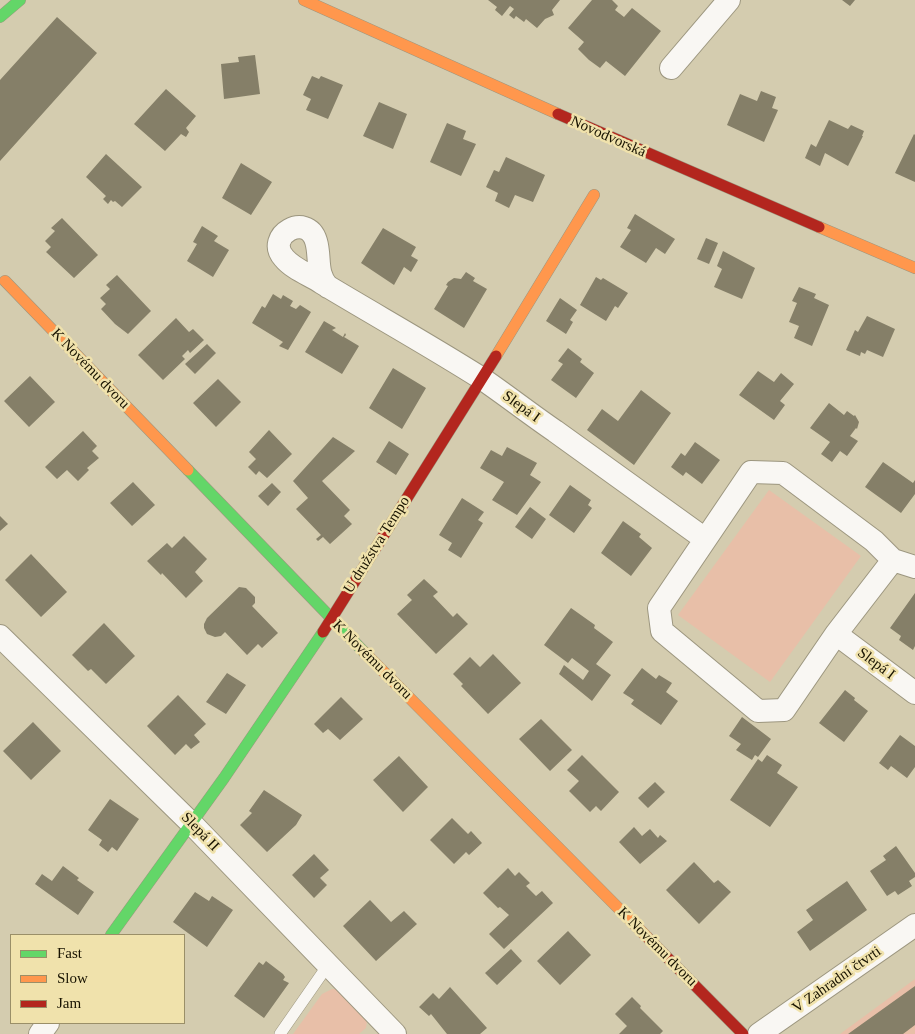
<!DOCTYPE html>
<meta charset="utf-8">
<style>
body{margin:0}
#map{position:relative;width:915px;height:1034px;overflow:hidden;background:#d4ccaf;font-family:Georgia,serif}
canvas{display:block}
.legend{position:absolute;left:10px;top:934px;width:175px;height:90px;box-sizing:border-box;background:#f0e2ac;border:1px solid #9a8f68;margin:0;padding:6px 9px;list-style:none;font-size:15px;color:#181301}
.legend li{display:flex;align-items:center;gap:10px;height:25px}
.legend b{width:25px;border:1px solid #9a8f68}
</style>
<div id="map">
<canvas width="915" height="1034"></canvas>
<ul class="legend">
<li><b style="height:6px;background:#63d668"></b>Fast</li>
<li><b style="height:6px;background:#ff974d"></b>Slow</li>
<li><b style="height:6px;background:#b3261e"></b>Jam</li>
</ul>
</div>
<script>
const context = document.querySelector('canvas').getContext('2d');
context.lineJoin = 'round';
function fill(path, color) {
  context.fillStyle = color;
  context.fill(path, 'evenodd');
}
function strokePath(path, color, width, dash) {
  context.strokeStyle = color;
  context.lineWidth = width;
  context.lineCap = dash ? 'butt' : 'round';
  context.setLineDash(dash || []);
  context.stroke(path);
}
function write(font, color, halo, rows, align = 'center') {
  context.font = font + ' Georgia,serif';
  context.lineWidth = 5;
  context.setLineDash([]);
  context.textBaseline = 'middle';
  context.strokeStyle = halo;
  context.fillStyle = color;
  for (const [text, x, y, turn = 0] of rows) {
    context.save();
    context.translate(x, y);
    context.rotate((+turn || 0) * Math.PI / 180);
    context.textAlign = isNaN(turn) ? turn : align;
    if (halo) context.strokeText(text, 0, 0);
    context.fillText(text, 0, 0);
    context.restore();
  }
}
const green = new Path2D(`
 M769,490L861,556L770,682L678,615Z
 M915,979V1034H840Z
 M332,989H337L367,1021L366,1028L359,1034H293L322,994Z`);
const building = new Path2D(`
 M488,0H560L552,10L554,15L545,19L537,28L526,19L524,22L516,16L514,19L509,15L514,9L510,6L502,16L495,10L497,7Z
 M592,0H612L618,6L615,10L624,17L632,8L661,31L625,76L606,61L600,68L589,60L578,49L584,42L568,28Z
 M842,0H855L850,6Z
 M57,17L97,53L0,161V80Z
 M255,55L260,94L224,99L221,64L239,62L238,57Z
 M312,76L319,79L321,76L343,85L328,119L306,110L311,99L303,95Z
 M166,89L196,116L186,128L189,132L186,137L181,134L165,151L134,124Z
 M761,91L776,97L772,108L778,110L764,142L727,125L740,94L757,101Z
 M379,102L407,114L393,149L363,136Z
 M829,120L848,129L851,125L864,131L862,136H863L848,166L825,153L820,166L805,158L811,144L816,147Z
 M447,123L466,131L463,139L476,144L461,176L430,162Z
 M914,134L915,135V182L895,173Z
 M106,154L142,187L122,207L115,201L113,202L111,200L108,204L103,199L106,196L86,177Z
 M506,157L545,175L533,202L515,195L509,208L495,201L498,193L486,187L494,170L499,172Z
 M241,163L272,182L251,215L222,198Z
 M635,214L675,239L665,254L656,248L646,263L620,247L631,230L627,228Z
 M62,218L98,255L74,278L46,252L51,247L45,241L55,231L51,228Z
 M202,226L218,236L214,241L229,250L213,277L187,261L197,244L193,242Z
 M383,228L416,247L411,256L418,260L411,272L404,267L394,285L361,263Z
 M706,238L718,243L709,264L697,259Z
 M723,251L755,268L742,299L714,287L722,269L717,266Z
 M466,272L475,278L473,281L487,289L464,328L434,309L448,286L446,285L448,282L454,278L461,279Z
 M117,275L151,311L128,334L115,324L101,309L106,304L100,298L110,289L106,285Z
 M596,277L601,280L603,278L628,293L618,308L615,306L606,321L580,305Z
 M799,287L816,294L814,298L829,305L812,346L794,338L799,326L789,322L797,303L792,301Z
 M273,294L281,299L283,295L293,301L290,306L296,309L300,305L311,312L288,350L279,346L283,342L252,323L262,306L265,308Z
 M560,298L577,310L570,320L573,322L566,334L546,321Z
 M867,316L895,329L883,357L867,350L865,354L861,352L860,356L846,350L855,330L858,332Z
 M176,318L189,332L193,329L204,340L190,353L188,350L182,356L185,359L163,380L138,355Z
 M324,321L336,328L332,330L343,337L345,333L346,335L344,337L359,346L342,374L305,352Z
 M207,344L216,353L195,374L185,364Z
 M568,348L582,359L580,362L594,373L576,398L551,380L563,364L558,361Z
 M393,368L426,388L402,429L369,408Z
 M758,371L774,382L781,373L794,384L780,401L785,405L774,420L739,395Z
 M30,376L55,402L29,427L4,401Z
 M218,379L241,402L216,427L193,403Z
 M641,390L671,413L634,465L587,430L602,409L618,421Z
 M829,403L844,415L847,411L854,416L855,415L859,422L857,429L856,428L850,436L858,441L847,456L840,451L832,462L821,454L830,442L810,428Z
 M269,430L292,454L267,478L259,471L256,475L248,467L256,459L249,452Z
 M83,431L97,446L92,451L99,458L87,468L89,470L78,481L67,470L57,479L45,467Z
 M333,437L355,451L322,481L350,510L344,516L352,524L330,544L323,537L318,541L316,539L321,535L296,509L308,498L293,481Z
 M389,441L409,454L396,475L376,462Z
 M695,442L720,460L702,484L686,472L683,476L671,467L681,453L685,456Z
 M507,447L537,463L530,475L541,482L517,515L492,500L504,482L480,468L491,450L502,456Z
 M883,462L913,483L915,480V494L901,513L865,487Z
 M133,482L155,505L132,526L110,503Z
 M272,483L281,492L268,506L258,496Z
 M570,485L591,500L588,505L592,508L574,533L549,515Z
 M462,498L484,512L478,520L483,523L461,558L448,550L452,543L439,535Z
 M530,507L546,519L532,539L515,527Z
 M0,516L8,524L0,531Z
 M623,521L641,534L639,537L652,548L631,576L601,553Z
 M184,536L207,559L195,572L203,581L186,598L162,573L161,575L147,561L167,543L172,548Z
 M31,554L67,592L41,617L5,580Z
 M424,579L438,592L433,596L453,617L457,613L468,624L436,654L397,614L412,600L407,595Z
 M239,587L246,588L255,597V603L252,606L278,633L262,648L258,644L247,655L225,632L221,636L215,637L207,634L204,628V624L207,618Z
 M915,593V646L913,650L899,640L901,636L890,628Z
 M571,608L595,625L594,628L613,642L596,664L611,675L592,701L559,674L564,665L583,680L589,671L572,658L568,663L544,645Z
 M104,623L135,656L106,684L91,669L88,671L72,655Z
 M493,654L521,683L488,714L461,686L463,684L453,674L470,657L480,667Z
 M642,668L656,679L659,675L672,683L666,692L678,701L661,725L631,704L634,700L623,693Z
 M227,673L246,685L226,714L206,702Z
 M845,690L855,698L854,700L868,711L844,742L819,723Z
 M178,695L206,724L194,735L200,742L191,749L186,744L175,755L147,726Z
 M341,697L363,719L340,740L328,729L323,733L314,724Z
 M742,717L771,739L758,757L755,755L752,760L736,750L741,744L729,736Z
 M541,719L572,750L550,771L519,739Z
 M33,722L61,751L31,780L3,751Z
 M900,735L915,746V767L907,778L891,766L888,770L879,763Z
 M582,755L619,792L601,811L596,806L590,812L569,791L579,781L567,770Z
 M767,755L782,765L777,773L798,787L770,827L730,800L758,759L762,762Z
 M399,756L428,787L403,812L373,780Z
 M655,782L665,792L648,808L638,798Z
 M264,790L302,815L296,825L267,852L240,825L252,813L249,811Z
 M110,799L139,819L117,851L112,847L108,852L99,845L102,840L88,830Z
 M452,818L468,834L471,831L482,843L469,855L466,852L454,864L430,840Z
 M634,827L642,836L650,829L658,838L660,835L667,841L640,864L619,842Z
 M896,846L915,873V877L909,881L912,886L898,895L895,891L887,896L870,871L886,860L883,856Z
 M314,854L329,870L320,878L327,885L314,898L292,875Z
 M694,862L714,883L718,880L731,892L699,924L666,890Z
 M63,866L79,878L77,880L94,892L78,915L35,884L42,874L52,881Z
 M508,868L515,876L519,872L530,883L526,886L536,896L542,891L553,903L504,949L489,934L509,915L500,907L498,908L483,893Z
 M847,881L867,910L810,951L797,932L813,920L806,910Z
 M195,892L209,901L212,896L233,910L207,947L173,922Z
 M370,900L391,922L404,911L417,924L376,961L343,926Z
 M568,931L591,955L560,985L537,961Z
 M511,949L522,961L497,985L485,973Z
 M266,961L283,974L285,977L283,980L289,983L264,1018L234,996L259,962L263,965Z
 M915,986V1025L903,1034H848Z
 M450,987L487,1028L480,1034H447L431,1014L429,1016L419,1007L433,993L439,999Z
 M632,997L641,1006L640,1008L663,1031L660,1034H619L627,1026L615,1014Z`);
const lane = new Path2D(`
 M280,1034L328,965`);
const street = new Path2D(`
 M671,68L729,0
 M328,287C315,273 321,257 316,241C307,211 264,236 284,258C293,269 310,275 322,283C375,315 429,345 481,378C506,395 530,414 555,431C605,467 655,503 705,539
 M751,472L783,473L874,541L893,560L836,634L784,710L758,711L662,631L659,608Z
 M893,560L915,567
 M836,634L915,693
 M0,636L192,824L395,1034
 M40,1034L48,1023
 M759,1034L915,925`);
const fast = new Path2D(`
 M0,17L20,0
 M188,470L364,652
 M111,935L224,778L323,632`);
const slow = new Path2D(`
 M304,0L558,114
 M819,227L915,268
 M5,281L188,470
 M496,356L594,195
 M364,652L647,937`);
const jam = new Path2D(`
 M558,114L819,227
 M323,632L496,356
 M647,937L743,1034`);
const streetNames = [
 ["Novodvorská",608,137,24],
 ["K Novému dvoru",90,369,46],
 ["Slepá I",521,407,36],
 ["U družstva Tempo",377,545,-58],
 ["K Novému dvoru",372,660,45],
 ["Slepá I",876,664,37],
 ["Slepá II",200,832,46],
 ["K Novému dvoru",657,947,45],
 ["V Zahradní čtvrti",837,980,-35]
];
fill(green, '#e8bfa8');
fill(building, '#857f68');
strokePath(lane, '#9c967f', 12);
strokePath(street, '#9c967f', 24);
strokePath(fast, '#9c967f', 12);
strokePath(slow, '#9c967f', 12);
strokePath(jam, '#9c967f', 12);
strokePath(lane, '#f9f7f3', 11);
strokePath(street, '#f9f7f3', 22);
strokePath(fast, '#63d668', 11);
strokePath(slow, '#ff974d', 11);
strokePath(jam, '#b3261e', 11);
write('15px', '#181301', '#f0e2ac', streetNames);
</script>
